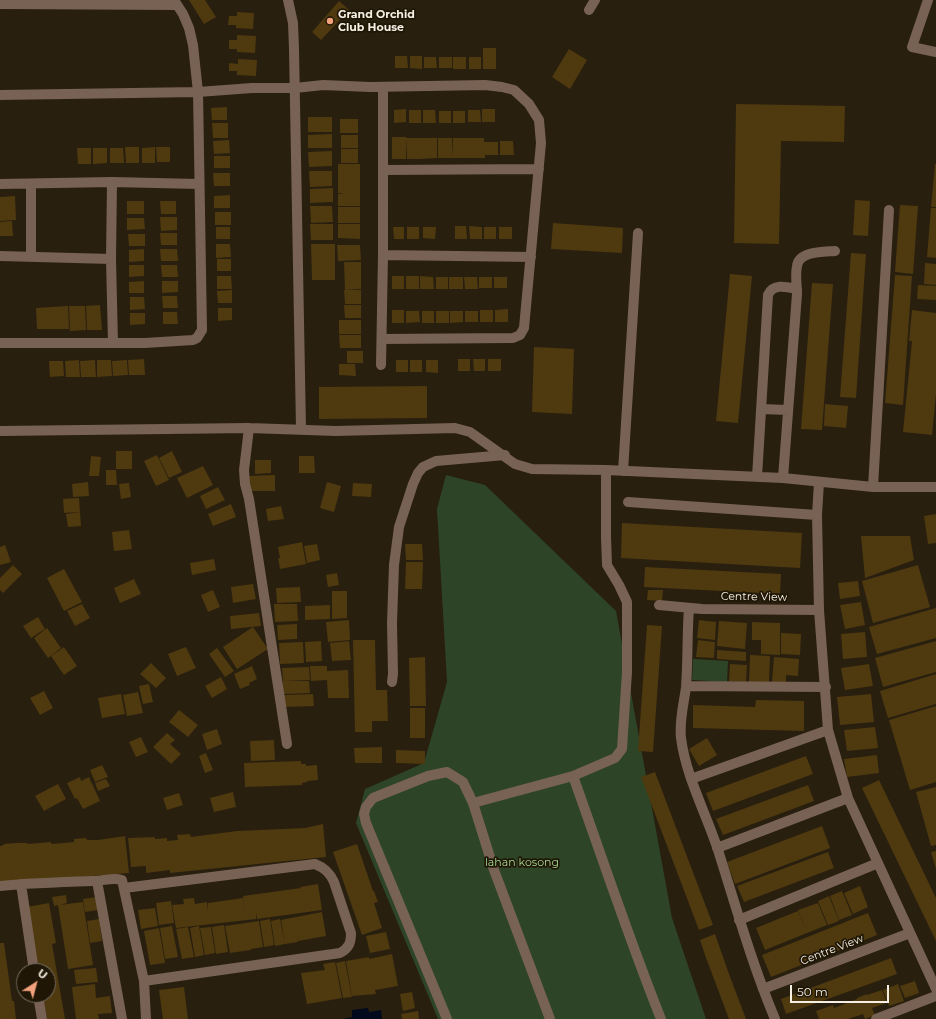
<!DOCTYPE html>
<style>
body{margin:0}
#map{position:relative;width:936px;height:1019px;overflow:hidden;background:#281f0f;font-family:Montserrat,sans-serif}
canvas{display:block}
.north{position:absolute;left:16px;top:963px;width:40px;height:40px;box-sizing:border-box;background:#1f1606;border:1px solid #756d5f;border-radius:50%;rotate:36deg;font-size:11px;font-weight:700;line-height:16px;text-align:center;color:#f5efe4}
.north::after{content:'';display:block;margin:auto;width:14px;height:18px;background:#f1a17c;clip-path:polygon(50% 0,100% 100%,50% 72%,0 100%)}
.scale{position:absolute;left:790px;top:985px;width:99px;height:18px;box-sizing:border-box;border:2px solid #f5efe4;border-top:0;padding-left:5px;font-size:12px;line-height:14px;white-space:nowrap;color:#f5efe4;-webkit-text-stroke:3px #1f1606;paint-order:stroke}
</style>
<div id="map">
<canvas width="936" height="1019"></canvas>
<div class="north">U</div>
<div class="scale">50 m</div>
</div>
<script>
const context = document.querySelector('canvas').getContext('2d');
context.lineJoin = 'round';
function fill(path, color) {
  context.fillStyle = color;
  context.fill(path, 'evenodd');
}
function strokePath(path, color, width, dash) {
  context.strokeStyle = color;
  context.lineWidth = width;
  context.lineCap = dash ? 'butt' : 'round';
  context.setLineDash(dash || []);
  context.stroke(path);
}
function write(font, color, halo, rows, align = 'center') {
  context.font = font + ' Montserrat,sans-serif';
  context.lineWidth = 3.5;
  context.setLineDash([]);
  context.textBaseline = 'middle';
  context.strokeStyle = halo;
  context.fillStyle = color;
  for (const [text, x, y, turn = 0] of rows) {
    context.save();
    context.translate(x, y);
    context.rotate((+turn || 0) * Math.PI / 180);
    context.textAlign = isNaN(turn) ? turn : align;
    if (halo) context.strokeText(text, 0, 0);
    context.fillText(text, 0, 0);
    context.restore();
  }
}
const green = new Path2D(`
 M446,475L485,485L616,611L672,918L706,1019H438L356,823L365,789L424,763L447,682L437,509Z
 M693,659L728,661L727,682L692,680Z`);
const water = new Path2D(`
 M368,1008L369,1012L381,1010L382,1019H343L352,1017V1010Z`);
const building = new Path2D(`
 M189,0H205L216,17L204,24Z
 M339,1L349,10L321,40L312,32Z
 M237,12L254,13L253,29L236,28V25H228L229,16H237Z
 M237,35L256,36L255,53L237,52V49H229V40H237Z
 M483,48H496V69H483Z
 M569,49L587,60L570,89L552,77Z
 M395,56H407L408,68H395Z
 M410,56H422V69L410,68Z
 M424,57H436L437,68H424Z
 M439,57H452V68H439Z
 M453,57H466V69H453Z
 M469,57H481V69H469Z
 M238,59L257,60L256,76L237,75V71H229V63L238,64Z
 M736,104L845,106L844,142L781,141L779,244L734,243Z
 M227,107V120H212L211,108Z
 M406,109V122L394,123V110Z
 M482,109H495V122H482Z
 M409,110H421V123H409Z
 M423,110H435L436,123H423Z
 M468,110H480L481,122H468Z
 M439,111H451V123H439Z
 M453,111H465V123H453Z
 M308,117H332V132H308Z
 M340,119H358V133H340Z
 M212,123H228V138H213Z
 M332,134V148H308V135Z
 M341,135H358V148H341Z
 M392,137H406V159H392Z
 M406,138H437V158L420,159V146V159H407Z
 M438,138H452L453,158H438Z
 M453,138H484V142H498V155H485V158H469V152V158H453Z
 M229,140L230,153L214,154L213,141Z
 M500,141H513L514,155H500Z
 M125,147H139V163H126Z
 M155,147V163H142V148Z
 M156,147H170V162H157Z
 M77,148H91V164H78Z
 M93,148H107V163L93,164Z
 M110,148H123L124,163H110Z
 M341,149H358V163H341Z
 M332,151V166L309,167L308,152Z
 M214,156H230V168H214Z
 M338,164H360V206H338V194L344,193H338Z
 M935,164H936V207H931Z
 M309,171H332V186L310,187Z
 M213,173H230V186H214Z
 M333,188V202L310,203V189Z
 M230,195V208H214V196Z
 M15,196L16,220L0,221V197Z
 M855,200L870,201L868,236L853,235Z
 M127,201H144V214H127Z
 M160,201H176V214H161Z
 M900,205L918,206L913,274L895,272Z
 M310,206H332L333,222L311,223Z
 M338,207H360V223H338Z
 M931,208H936V258L927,257Z
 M215,212H231V225H215Z
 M160,217H177V230L161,231Z
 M127,218H144L145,229L127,230Z
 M12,221L13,236H0V222Z
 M553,223L623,228L622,253L551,249Z
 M310,224H333V240H311Z
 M338,224H360V239L338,238Z
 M455,226H466L467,239H455Z
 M469,226L482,227V239H470Z
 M216,227H230V239H216Z
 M393,227H404V239H394Z
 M407,227H419V239H407Z
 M423,227H436L435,239L423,238Z
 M484,227H496V239H484Z
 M499,227H512V239H499Z
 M160,233H177V245H161Z
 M128,234H145V246H129Z
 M216,244H230L231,257L216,258Z
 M311,244H335V280H312Z
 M337,245H360L361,260L338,261Z
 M144,249V261L129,262V250Z
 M160,249H177L178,261H161Z
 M851,253L866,254L856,398L840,397Z
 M217,259H231V271H217Z
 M344,262H361V289L345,290Z
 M925,263L936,264V285L924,284Z
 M129,265H144V276L129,277Z
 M161,265H177L178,277H162Z
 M730,274L752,276L738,423L716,421Z
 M895,275L912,276L903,405L885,403Z
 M217,276H231L232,289H217Z
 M392,276H404V289H392Z
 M406,276H419V289H406Z
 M420,276L433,277L434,289H420Z
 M436,277H448V289H436Z
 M449,277H463V289H449Z
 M464,277H477L478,289H465Z
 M479,277H492V288H479Z
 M494,277H507V288H494Z
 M144,281V293H129V282Z
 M162,281H178V292L162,293Z
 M812,283L833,284L822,430L801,429Z
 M918,285L936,286V300L917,299Z
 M232,290V303H218L217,291Z
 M344,290H361V304H345Z
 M162,296H177L178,308H163Z
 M130,297H144L145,309L130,310Z
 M100,305L102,330H87L86,306Z
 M344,305H361V318H345Z
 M68,306L69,329H37L36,308Z
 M69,306H85L86,330L70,331Z
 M218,308H232V320L218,321Z
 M508,309V322H495V310Z
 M392,310H404V323H392Z
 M480,310H493V322H480Z
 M912,310L936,313V394L932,435L903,432L912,341H909Z
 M406,311H419L420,322L406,323Z
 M422,311H434V323H422Z
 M436,311H449V323H436Z
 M450,311H463V322L450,323Z
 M465,311H478V322H465Z
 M163,312H177L178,324H163Z
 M130,313H145V324L130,325Z
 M339,320H361V334H339Z
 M339,335H361V348H340Z
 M534,347L574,349L572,414L532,412Z
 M347,351H363V363H347Z
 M144,359L145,375H129L128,360Z
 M458,359H470V371H458Z
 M473,359H485V371H474Z
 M488,359H501V371H488Z
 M79,360L80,377H66L65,361Z
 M95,360L96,377H81L80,361Z
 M97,360H111L112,376L97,377Z
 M127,360L128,375L113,376L112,361Z
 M396,360H408V372H396Z
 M410,360H422V372H410Z
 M426,360H438V373L426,372Z
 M49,361H63L64,376L50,377Z
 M339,364H355L356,376L339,375Z
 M427,386V418L319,419V387Z
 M825,404L848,406L846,428L824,426Z
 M116,451H132V469H116Z
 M172,451L182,472L169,478L159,458Z
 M157,455L169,480L156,486L144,461Z
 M91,456L101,457L99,476H89Z
 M299,456H314L315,473H299Z
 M255,460H271V473L255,474Z
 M203,466L213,485L187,498L177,478Z
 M106,470H116L117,485H106Z
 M275,475V491H249V476Z
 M88,482L89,496L73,497L72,484Z
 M327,482L341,486L334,512L320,508Z
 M129,483L131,497L121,499L119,484Z
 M353,483L372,484L371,497L352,496Z
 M218,487L225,500L206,509L200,496Z
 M79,498L80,512L64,513L63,499Z
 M231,504L236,517L213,526L208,514Z
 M281,506L284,519L268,521L266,509Z
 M80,512L81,526L68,527L66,514Z
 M936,514V543L928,544L924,516Z
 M622,523L802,533L800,568L621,558Z
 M129,530L132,549L114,551L112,532Z
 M861,536H910L914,560L865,578Z
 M302,542L306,564L280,569L278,558H280L278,547Z
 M317,544L320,560L307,563L304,546Z
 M405,544H422L423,560H406Z
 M5,545L11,562L0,565V547Z
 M214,559L216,570L192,575L190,563Z
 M406,562H423L422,589H405Z
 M13,565L22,574L3,593L0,590V578Z
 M918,565L930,607L873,623L862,581Z
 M645,567L781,574L780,594L644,587Z
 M64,569L82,602L64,611L47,578Z
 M337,573L339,585L328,587L326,575Z
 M134,579L141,594L120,603L114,588Z
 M858,581L860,596L840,599L838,583Z
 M253,584L256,599L233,603L231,587Z
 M300,587L301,602L277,603L276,588Z
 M213,590L220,607L208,612L201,595Z
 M648,590H663L662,601L647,600Z
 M332,591H347V618L332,619Z
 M861,602L865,625L845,629L840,605Z
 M82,604L90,618L75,626L67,611Z
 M274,604H297L298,621L275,622Z
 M330,605V619L305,620V606Z
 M936,608V638L877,654L869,627Z
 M259,613L261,626L231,629L230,616Z
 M38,617L45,629L31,638L23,626Z
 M349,620L350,640L328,642L326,622Z
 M699,620L716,622L715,640L697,638Z
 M719,621L747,623L745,649L717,646Z
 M752,622L780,623V655L761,654V640H752Z
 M297,624V639L278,640L277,625Z
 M647,625L662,626L653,752L638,751Z
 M253,627L268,649L237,669L223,647Z
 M47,628L61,648L48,658L34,638Z
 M865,632L867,657L843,659L841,634Z
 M781,633L801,634L800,655L781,654Z
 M353,640H375L376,690H387L388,721H372V732H355Z
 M698,640L715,642L714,658L696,657Z
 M321,641L322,661L306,662L305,642Z
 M349,641L351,660L332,661L330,643Z
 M936,641V672L883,687L875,658Z
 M303,642L304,663L280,664L279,643Z
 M64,647L77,666L64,675L51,656Z
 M186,647L196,668L177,676L168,654Z
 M217,648L234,671L225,677L209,654Z
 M717,650L746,652V661L717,659Z
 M750,655L770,656L769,682H749Z
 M425,657L426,706H410L409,658Z
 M774,657L799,659L798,676L786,675V683L772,682Z
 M151,663L166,678L156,688L140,674Z
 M730,664L747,665L746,682L729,681Z
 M869,664L873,686L845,690L841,668Z
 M252,666L257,679L249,683L250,685L240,689L234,674Z
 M310,666H327V671L348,670L349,698H328L327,680L311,681Z
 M309,667L310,680L283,681L282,668Z
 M936,674V704L888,718L880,691Z
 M221,677L227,689L212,698L205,686Z
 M283,681H309L310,693L283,694Z
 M149,684L153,702L143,704L139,686Z
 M44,691L53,708L40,715L30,698Z
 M138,692L143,713L127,716L123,695Z
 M121,694L125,714L102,718L98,698Z
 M313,694L314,706L284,707V695Z
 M871,694L874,722L840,725L837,697Z
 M756,700L804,701V731L693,728V705L755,707Z
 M936,706V782L910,790L889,720Z
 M410,708H425V738H410Z
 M179,710L198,725L188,737L169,722Z
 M875,727L878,748L847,751L844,730Z
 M217,729L222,744L207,750L202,734Z
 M167,733L175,740L170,744L181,754L171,764L153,747Z
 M141,737L148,752L136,757L129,742Z
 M707,738L717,755L699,766L689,749Z
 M274,740L275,760L251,761L250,741Z
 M382,747V763H355L354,748Z
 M396,750L425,751V764L396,763Z
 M206,753L213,770L205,773L199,756Z
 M877,755L879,773L847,777L844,759Z
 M806,756L813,774L713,811L706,793Z
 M301,761V764H306V766L317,765L318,780L307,781V782L302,783V785L245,787L244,763Z
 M102,765L108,777L95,782L90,770Z
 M655,772L713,925L699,930L641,777Z
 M80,777L81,781L89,777L100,801L83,809L77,798L87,793L75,799L67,783Z
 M106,779L110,786L98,791L95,783Z
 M879,780L936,898V941L862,788Z
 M58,784L66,799L44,811L35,796Z
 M808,785L814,801L723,835L716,819Z
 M936,787V845L931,846L916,792Z
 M233,792L236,807L214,812L210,798Z
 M179,793L183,805L167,810L163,798Z
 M323,824L326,857L170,873V870L146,873V866L131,867L128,838L155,837V839L167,838V841L178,840L177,835L190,834L191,837L237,831L305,828Z
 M822,826L830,848L735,884L727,862Z
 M125,836L129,873L20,882H0V846L4,845V844L16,843H27L28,844L51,842V844L63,843L74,842V839L86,838L87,840H98Z
 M357,844L373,891H374L378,902L374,903L382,928L362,935L333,852Z
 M936,851V869L931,852Z
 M828,852L834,868L744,902L737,886Z
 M318,884L322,910L257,919L256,913V919L176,928L172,905L184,904L183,899L194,898L195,904L207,902L208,911V903L243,898L245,914L243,896L301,888L300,887Z
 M860,886L868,907L853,914L844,893Z
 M842,891L852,915L839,920L830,896Z
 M66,895L67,903L60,905L83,902L93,965L68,969L58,905L54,906L52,897Z
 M829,896L839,921L828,925L818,901Z
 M96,897L99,910L85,912L83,899Z
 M171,901L174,923L159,925L156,903Z
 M49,903L56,943L52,944L65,1019H47L43,995H48V971H39L27,907Z
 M818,903L827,925L807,933L798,910Z
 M155,908L158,926L141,929L138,910Z
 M798,911L807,933L765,950L756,928Z
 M322,912L326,936L298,941L296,933L298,942L285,944L281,920Z
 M868,913L877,935L771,977L762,955Z
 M99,919L102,941L90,943L87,921Z
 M270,919L274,945L264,947L260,921Z
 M280,919L285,944L275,946L271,921Z
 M259,921L263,947L251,949V950L230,953L225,926Z
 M224,925L228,952L216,954L212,927Z
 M172,926L178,957L165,959L160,928Z
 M199,926L204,955L195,957L190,928Z
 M188,927L194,957L182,959L176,929Z
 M211,927L215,953L205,955L200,928Z
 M159,928L165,963L150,965L144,931Z
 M386,932L390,949L370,953L366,936Z
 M715,934L729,974L746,1019H729L705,955L700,940Z
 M0,943H4L12,1001H14L16,1019H0Z
 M392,954L398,986L375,990L376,994L352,996L346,961L369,957V959Z
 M891,958L897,974L786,1014L781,999Z
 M345,961L352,997L343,998L336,963Z
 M335,962L342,998L319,1002L318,996L319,1002L307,1004L301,973L325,970L323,964Z
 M96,968L98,982L76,984L74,970Z
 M915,981L919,993L905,998L900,986Z
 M95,984L96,998L110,996L112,1013L98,1014L99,1019H76L72,987Z
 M898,984L904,1001L889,1006L883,990Z
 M184,987L188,1019H163L159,990Z
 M882,990L887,1003L872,1008L875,1015L865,1019L863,1014L848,1019H819L816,1011L833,1005L834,1008L857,999V998L867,994V995Z
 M412,992L415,1008L403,1011L400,994Z
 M418,1011L419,1019H402L401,1014Z`);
const minor = new Path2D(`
 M288,0L293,23L294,49L301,429
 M928,0L912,47L936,52
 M0,4L177,5
 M589,10L595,0
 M0,95L198,92L252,88H295L323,85L370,87L485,85L502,87L514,90L529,104L539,120L541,143L524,328L520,335L513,338L382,339
 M383,170L539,169
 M112,182L111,259L113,343
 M0,184L112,182L199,184
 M383,255L531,257
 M0,256L111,259
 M31,256V184
 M0,343H145L193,340L197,338L202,330L198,92L193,45L189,28L183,14L174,0
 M381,365L383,255V87
 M761,409L788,410
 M249,428L244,470L245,484L249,499L287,744
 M0,431L249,428L336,431L455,428L470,432L515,464L532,469L606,470L783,478L873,487H936
 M623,471L638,233
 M757,477L768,295C773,283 787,287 797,289
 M783,478L797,294C797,285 795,275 797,266C799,251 823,252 835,251
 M819,482L817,515L819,610L828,730L848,798L936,989
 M873,487L889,210
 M628,502L817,515
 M659,605L702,609L819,610
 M689,608C687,634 688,661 686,687C684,703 679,721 681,738C686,777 706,813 718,850C736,907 752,964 775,1019
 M392,682L393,674L392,623L394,565L399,527L413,484L418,473L423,467L436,461L505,455
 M686,686L826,687
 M573,776C602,857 629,939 661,1019
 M691,779L828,730
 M473,803L573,776L615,758L622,749L627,672V602L619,585L607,565L606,537V470
 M717,848L848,798
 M97,881L122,1019
 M21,884L34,971
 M0,886C31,883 63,882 94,881C104,881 112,877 122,880L144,981L146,1019
 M124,888L315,864C325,868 330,873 334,882L351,933C351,943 349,948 340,953L144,981
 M739,920L878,863
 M763,989L910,933
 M38,995L42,1019
 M447,1019L366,823L364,814L366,807L373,798L428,776L447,772L463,782L473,803L494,870L550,1019
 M876,1019L936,996`);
const markers = [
 [330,21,4,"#f1a17c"]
];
const poiNames = [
 ["Grand Orchid",338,15],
 ["Club House",338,28]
];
const streetNames = [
 ["Centre View",754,597,1],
 ["Centre View",832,950,-21]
];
const parkNames = [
 ["lahan kosong",522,863]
];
fill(green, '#2d4526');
fill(water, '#000a1c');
fill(building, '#4f390f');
strokePath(minor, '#786254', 10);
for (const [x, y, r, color] of markers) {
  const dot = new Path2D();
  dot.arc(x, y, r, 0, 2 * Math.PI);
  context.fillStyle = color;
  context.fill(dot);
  strokePath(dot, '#1f1606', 1.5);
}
write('bold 11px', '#f5efe4', '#1f1606', poiNames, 'left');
write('11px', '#f5efe4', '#1f1606', streetNames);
write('11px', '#a5da94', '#1f1606', parkNames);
</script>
